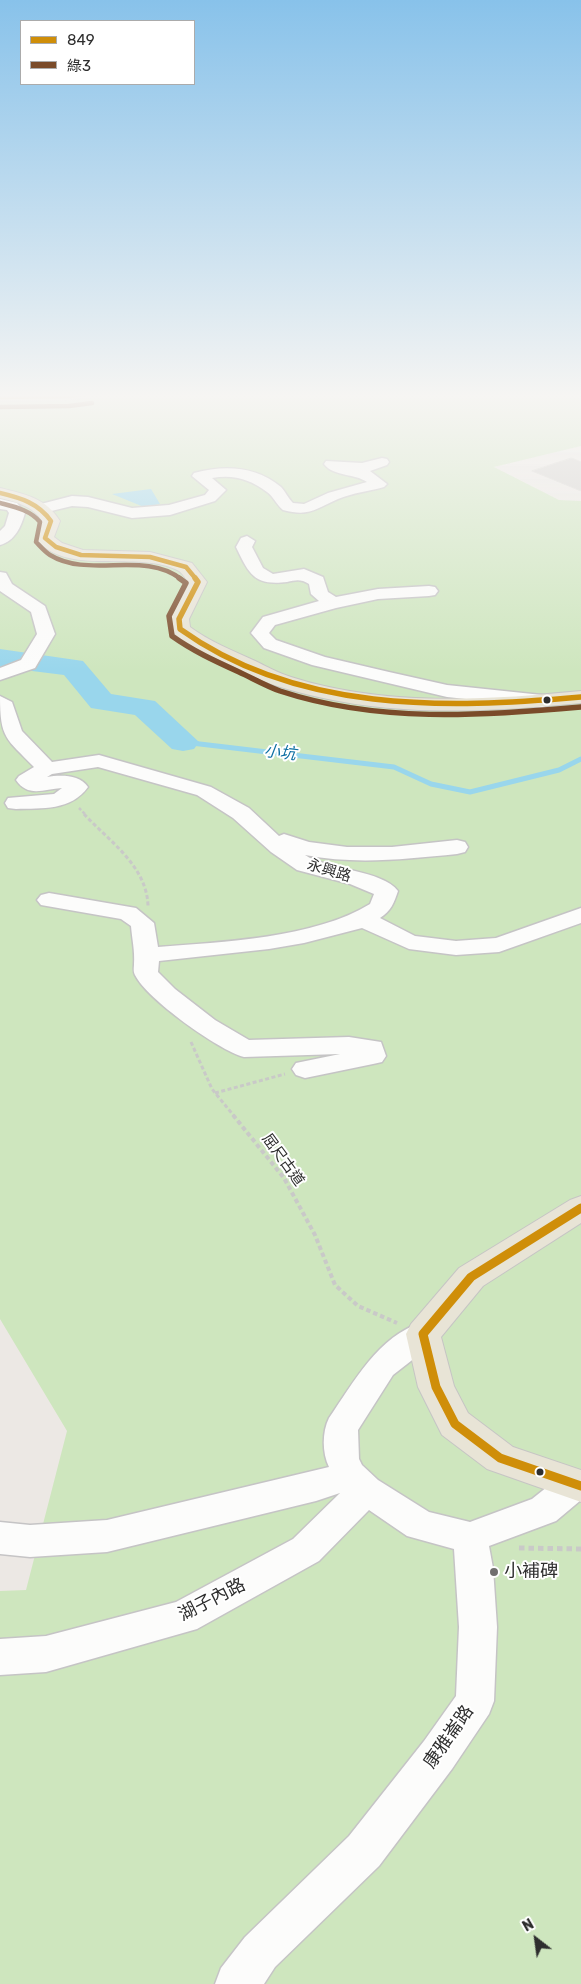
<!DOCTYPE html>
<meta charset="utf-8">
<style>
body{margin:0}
#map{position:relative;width:581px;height:1984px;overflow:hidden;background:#ece8e4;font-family:Rubik,"Noto Sans TC",sans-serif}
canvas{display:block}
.legend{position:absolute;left:20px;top:20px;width:175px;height:65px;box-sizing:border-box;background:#fff;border:1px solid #ababab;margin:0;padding:6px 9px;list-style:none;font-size:15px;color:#2e2e2e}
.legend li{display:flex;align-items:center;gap:10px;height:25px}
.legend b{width:25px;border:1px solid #ababab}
.north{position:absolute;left:511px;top:1914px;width:50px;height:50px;-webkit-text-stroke:4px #fff;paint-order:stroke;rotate:330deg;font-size:14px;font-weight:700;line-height:20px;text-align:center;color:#2e2e2e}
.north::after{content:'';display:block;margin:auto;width:18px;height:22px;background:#2e2e2e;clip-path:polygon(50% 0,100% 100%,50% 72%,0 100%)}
</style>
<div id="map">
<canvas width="581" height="1984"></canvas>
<ul class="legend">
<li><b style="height:6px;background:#cf8e09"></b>849</li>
<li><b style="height:6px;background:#7a4b2a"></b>綠3</li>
</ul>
<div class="north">N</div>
</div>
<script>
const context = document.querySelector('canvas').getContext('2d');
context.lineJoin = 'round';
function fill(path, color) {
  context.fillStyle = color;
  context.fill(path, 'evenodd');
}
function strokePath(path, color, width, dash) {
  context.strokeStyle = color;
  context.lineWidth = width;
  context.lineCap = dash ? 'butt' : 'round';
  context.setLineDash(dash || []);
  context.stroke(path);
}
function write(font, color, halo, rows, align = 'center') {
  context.font = font + ' Rubik,"Noto Sans TC",sans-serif';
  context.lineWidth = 4;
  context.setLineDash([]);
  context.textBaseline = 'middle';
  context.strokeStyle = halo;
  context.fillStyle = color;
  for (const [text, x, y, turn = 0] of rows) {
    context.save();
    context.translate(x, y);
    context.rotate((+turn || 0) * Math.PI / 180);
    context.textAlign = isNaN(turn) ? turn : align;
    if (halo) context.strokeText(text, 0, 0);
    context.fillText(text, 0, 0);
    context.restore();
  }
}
const green = new Path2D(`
 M0,393H581V446L494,467L559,500L581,501V1984H0V1591L26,1590L67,1431L0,1319Z`);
const water = new Path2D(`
 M151,489L160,504L144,507L112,494Z`);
const stream = new Path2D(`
 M183,742L394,767L431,784L470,792L559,770L581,759`);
const river = new Path2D(`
 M0,649L83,661L111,694L155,701L199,742L194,749L183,751L172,749L135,715L91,708L64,675L0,667Z`);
const building = new Path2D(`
 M572,458L581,462V491L532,471Z`);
const pathFar3 = new Path2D(`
 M79,808L86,815`);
const pathFar2 = new Path2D(`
 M84,814C109,841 147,866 148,906
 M191,1042L212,1089L234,1116
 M215,1093L285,1074`);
const pathFar1 = new Path2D(`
 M233,1115L284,1178L315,1235L335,1285L358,1306L397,1323`);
const path = new Path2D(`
 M519,1548L581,1549`);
const minor = new Path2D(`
 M382,458L387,459L389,462L387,465L370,471L387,484L384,487C370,491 352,493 338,499C315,509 310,517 283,510C277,505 273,496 267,492C250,479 233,474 212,478L226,490L215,501L170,515L132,518L88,507L72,506L43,513L35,508L37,505L72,496L88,497L132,508L169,505L205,495L209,490L192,476L194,473C225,465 255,466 281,487C285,491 288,498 293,503L304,504L328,493L367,482C354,473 334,477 324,464L326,461L362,463Z
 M0,499L17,503L25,513C21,527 15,541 0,545V531L5,526L9,513L7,510L0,509Z
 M247,536L255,541L252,547L263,568L273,574L304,569L323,577L328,592L336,597L378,589L429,586L435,587L438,591L435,595L429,596L378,599L336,608L275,625L269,633L276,640L325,657L389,672L447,685L542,695L549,697L552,701L549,705L542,707L447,697L312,665L264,648L251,633L263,617L319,601L311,594L309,584C301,579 296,580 287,582C254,586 249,574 236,547L241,538Z
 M0,572L6,573L12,584L45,606L55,634L35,668L0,680V668L21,660L37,634L31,612L0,591Z
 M0,696L12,702L22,731L52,762L99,755L211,787L249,808L279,836L284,834L309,842L347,847H392L457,840L465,842L468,847L465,852L457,854C406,859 356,865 305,855C327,870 383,870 398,891C394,903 391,911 380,918L415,936L456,941L496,938L581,908V923L499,952L456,955L409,949L362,928L304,943L269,949L159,961L158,972L175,989L215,1020L249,1040L349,1037L381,1042L386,1056L382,1062L373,1064L305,1078L296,1075L292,1069L296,1063L340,1054L244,1057C218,1050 147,999 135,975C133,971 134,968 134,964C135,951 132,939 131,926L121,919L41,905L37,900L41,895L49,893L136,908L154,923L158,947C222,942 315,938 370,904L374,894L350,884L297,870L271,852L233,818L197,795L98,767L52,774L47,777C60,775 79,774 88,787C71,811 42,808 16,809L8,808L5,803L8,798L54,794L62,788C44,789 28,798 16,780L19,776L34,767C6,738 0,739 0,696Z
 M423,1322L434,1325L439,1334L434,1343L393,1375L358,1430L359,1459L362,1465L378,1480L429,1512L470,1522L532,1499L562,1475L574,1470L581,1473V1500L556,1521L489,1546L493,1568L497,1627L494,1701L489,1714L452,1769L379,1866L275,1967L264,1984H215L221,1968L245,1937L349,1836L424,1741L456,1696L459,1627L454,1549L407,1536L369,1510L319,1561L197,1629L46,1672L0,1675V1639L46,1636L176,1602L293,1539L340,1493L316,1501L107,1552L30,1557L0,1554V1522L30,1525L107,1520L329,1467C322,1453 322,1432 329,1418C354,1382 378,1336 423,1322Z`);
const major = new Path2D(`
 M0,393H98L96,396L69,400L0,401Z
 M0,488C25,494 46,498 60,521L54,537L62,543L83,550L150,552L192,563L207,582L189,619L190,627C209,641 231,650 253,660C266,666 278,673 291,677C385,707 485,700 581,691V703C477,713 379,718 277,686C258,680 240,669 222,661C202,652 171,643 169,619L188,582C186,579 182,573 179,571C140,549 64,578 36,538L42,521C33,506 16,502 0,498Z
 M581,1196V1223L483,1286L441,1337L454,1386L468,1413L513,1447L581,1470V1502L487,1469L442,1435L418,1387L406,1334L411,1324L459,1268L570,1200Z`);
const bus1Far2 = new Path2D(`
 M0,397L69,396L91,393
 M0,493C21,498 38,503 51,521L45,538L56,547L81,555L150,557L186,567L196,579`);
const bus1Far1 = new Path2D(`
 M195,578L198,582L179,619L180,629C297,713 445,709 581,697`);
const bus1 = new Path2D(`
 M423,1334L436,1387L455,1424L500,1458L581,1486
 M423,1334L471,1277L581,1208`);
const bus2Far1 = new Path2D(`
 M0,407L69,406L92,403
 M0,503C15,507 30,510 40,522L36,542C40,546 45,552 50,555C89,579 144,550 181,579`);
const bus2 = new Path2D(`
 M179,578L186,583L169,616L172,636C193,651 215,661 239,672C252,678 266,686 280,691C377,723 481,716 581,707`);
const markers = [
 [547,700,4.5,"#2e2e2e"],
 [540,1472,4.5,"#2e2e2e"],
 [494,1572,5,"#706f6e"]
];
const streetNames = [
 ["永興路",329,871,17],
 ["屈尺古道",283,1160,54]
];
const waterNames = [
 ["小坑",280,753,7]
];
const nearPoinames = [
 ["小補碑",504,1572]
];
const nearStreetnames = [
 ["湖子內路",212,1600,-27],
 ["康雅崙路",449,1737,-55]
];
fill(green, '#cee6be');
fill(water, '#99d6ec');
strokePath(stream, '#99d6ec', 5);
fill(river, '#99d6ec');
fill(building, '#d1cecb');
strokePath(building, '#d7d4d0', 1);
strokePath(minor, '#c5c4c5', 3);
strokePath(major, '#c6c5c4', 2);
strokePath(pathFar3, '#c9c9c8', 2.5, [3, 2]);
strokePath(pathFar2, '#c9c9c8', 3, [4, 2.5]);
strokePath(pathFar1, '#c9c9c8', 4, [4.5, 3]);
strokePath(path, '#c9c9c8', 5, [5.5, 4]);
fill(minor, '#fcfcfb');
fill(major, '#e8e4d6');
strokePath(bus1Far2, '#cf8e09', 4.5);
strokePath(bus1Far1, '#cf8e09', 5.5);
strokePath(bus1, '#cf8e09', 9);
strokePath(bus2Far1, '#7a4b2a', 4.5);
strokePath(bus2, '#7a4b2a', 5.5);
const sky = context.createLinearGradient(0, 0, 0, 671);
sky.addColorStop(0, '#88c2ea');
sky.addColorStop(0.59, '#f6f5f3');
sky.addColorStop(1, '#f6f5f300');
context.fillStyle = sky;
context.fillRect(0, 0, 581, 671);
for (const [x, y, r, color] of markers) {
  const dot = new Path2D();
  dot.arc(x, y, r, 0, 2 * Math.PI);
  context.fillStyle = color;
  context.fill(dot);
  strokePath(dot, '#fff', 2);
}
write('15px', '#2e2e2e', '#fff', streetNames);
write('italic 16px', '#0d6fa3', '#fff', waterNames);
write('18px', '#2e2e2e', '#fff', nearPoinames, 'left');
write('18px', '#2e2e2e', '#fff', nearStreetnames);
</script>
